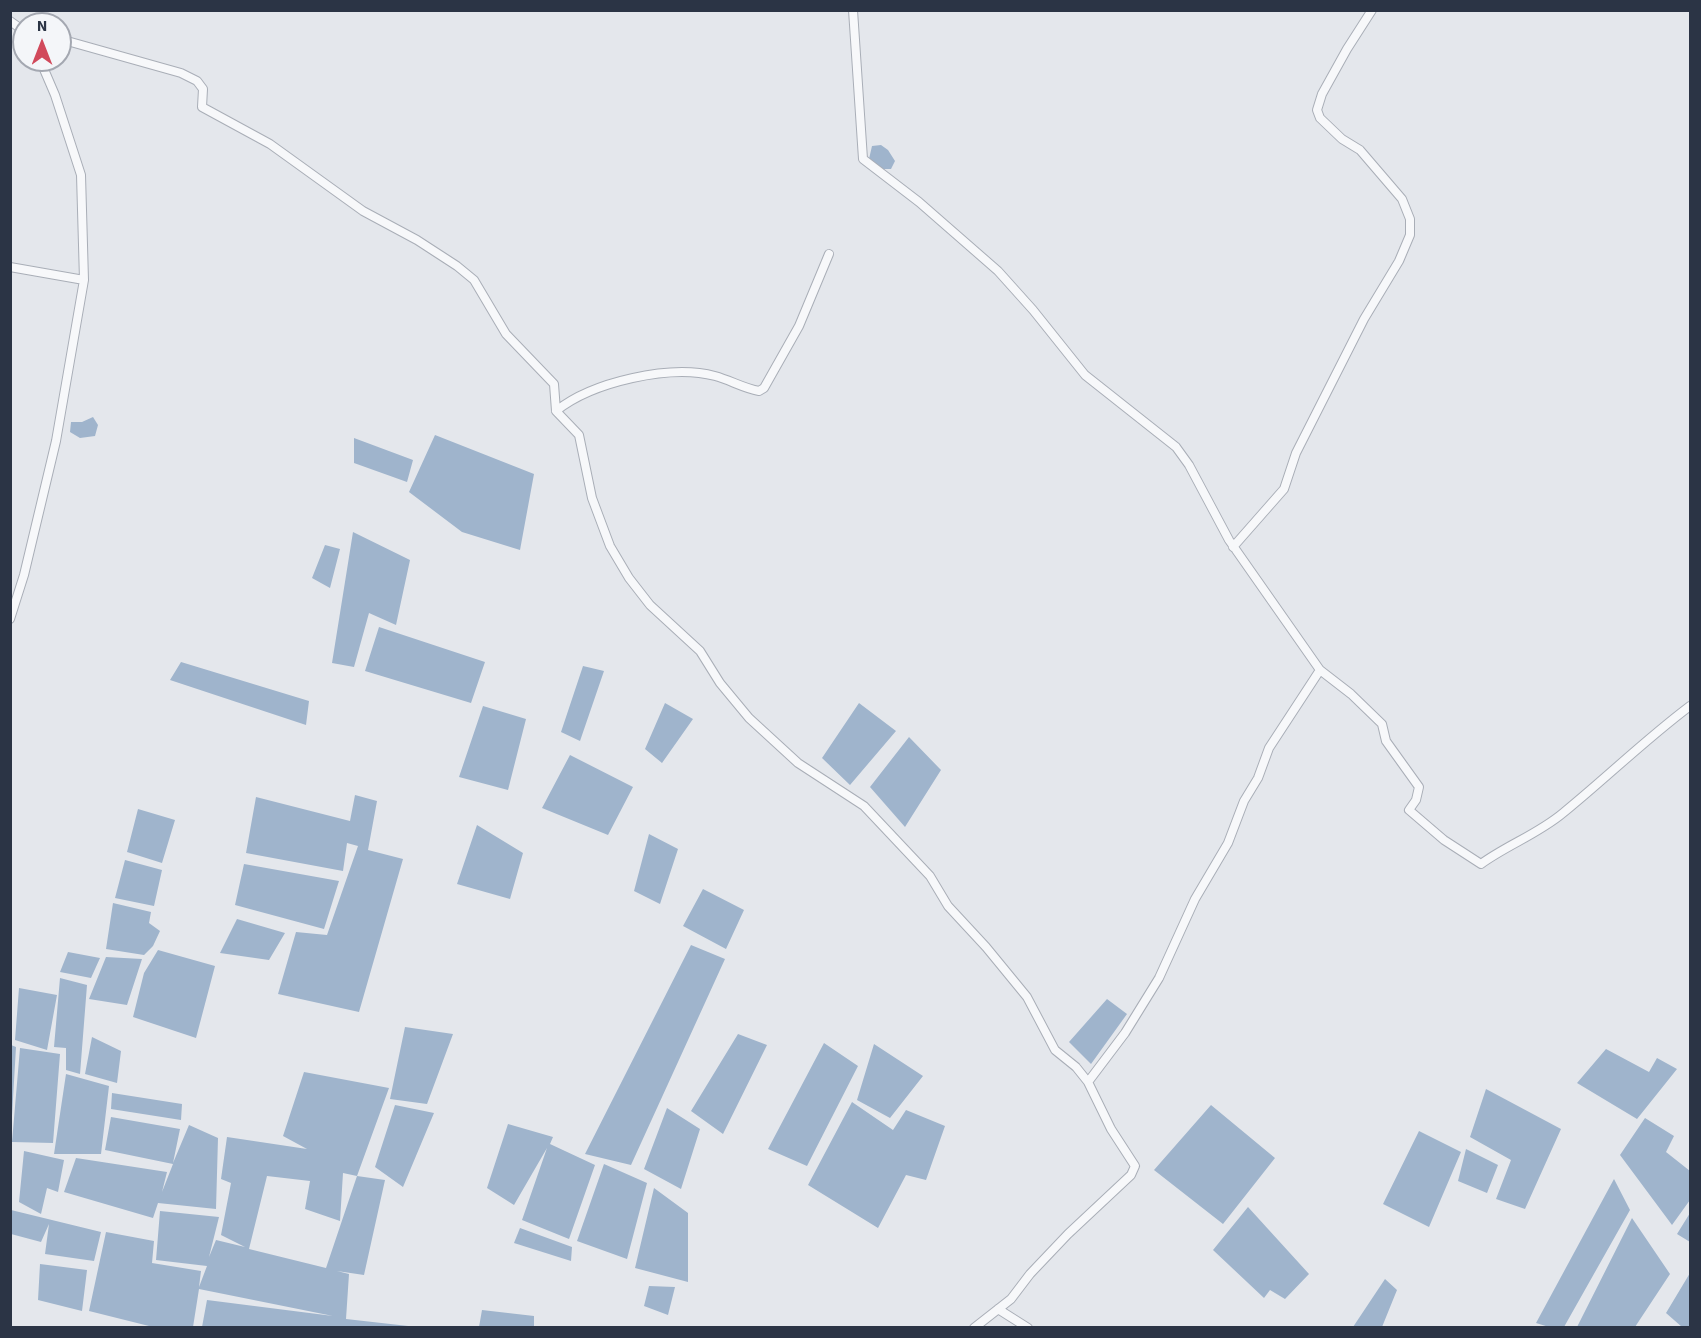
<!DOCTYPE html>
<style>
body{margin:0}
#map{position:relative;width:1701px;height:1338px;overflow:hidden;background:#e4e7ec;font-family:"Source Sans 3",sans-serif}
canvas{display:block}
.frame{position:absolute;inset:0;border:12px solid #2b3445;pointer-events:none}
.north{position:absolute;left:12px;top:12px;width:60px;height:60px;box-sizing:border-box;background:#f4f6f9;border:2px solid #a4a8b1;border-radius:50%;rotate:0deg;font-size:16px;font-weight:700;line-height:24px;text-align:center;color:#2b3445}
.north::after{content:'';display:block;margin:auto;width:21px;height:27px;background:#d1495b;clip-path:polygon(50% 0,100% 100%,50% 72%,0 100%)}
</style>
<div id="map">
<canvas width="1701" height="1338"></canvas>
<div class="frame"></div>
<div class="north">N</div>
</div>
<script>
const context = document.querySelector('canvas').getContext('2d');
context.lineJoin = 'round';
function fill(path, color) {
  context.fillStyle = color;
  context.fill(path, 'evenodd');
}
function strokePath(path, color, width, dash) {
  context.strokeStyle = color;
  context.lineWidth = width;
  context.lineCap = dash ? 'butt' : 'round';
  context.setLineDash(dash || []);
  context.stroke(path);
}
const water = new Path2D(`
 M881,145L888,150L895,161L891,169H881L869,159L872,146Z
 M93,417L98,425L95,436L80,438L70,432L71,422H82Z
 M435,435L534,474L520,550L462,532L409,492Z
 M354,438L413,460L407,482L354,463Z
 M353,532L410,560L396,625L369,613L354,667L332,663Z
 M325,545L340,549L330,588L312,578Z
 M379,627L485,662L471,703L365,671Z
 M181,662L309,701L306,725L170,680Z
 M583,666L604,671L580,741L561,732Z
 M665,703L693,719L662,763L645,749Z
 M859,703L896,731L850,785L822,758Z
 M483,706L526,719L508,790L459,777Z
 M909,737L941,770L905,827L870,787Z
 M570,755L633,787L608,835L542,808Z
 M355,795L377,801L368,850L403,859L359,1012L278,994L296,932L327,935L358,846L347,843L343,871L246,853L256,797L350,821Z
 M138,809L175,820L162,863L127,852Z
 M477,825L523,853L510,899L457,884Z
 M649,834L678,849L660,904L634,891Z
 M125,860L162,870L154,906L115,898Z
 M244,864L339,881L324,929L235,905Z
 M703,889L744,910L726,949L683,926Z
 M113,903L151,912L149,923L160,931L153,946L144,955L106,949Z
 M237,919L285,933L269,960L220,953Z
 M691,945L725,959L631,1165L585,1154Z
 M158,950L215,966L196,1038L133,1017L144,973Z
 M68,952L100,958L91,978L60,972Z
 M106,957L142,959L127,1005L89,999Z
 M60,978L87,985L80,1074L66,1070V1048L54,1047Z
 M19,988L57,995L47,1050L15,1040Z
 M1107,999L1127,1014L1091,1064L1069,1042Z
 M405,1027L453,1034L427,1104L390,1099Z
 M738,1034L767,1045L723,1134L691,1111Z
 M92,1037L121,1051L117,1083L85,1074Z
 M824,1043L858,1066L807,1166L768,1149Z
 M874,1044L923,1076L890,1118L857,1100Z
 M11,1045L16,1047L11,1133L10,1045Z
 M20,1048L60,1054L53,1143L12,1142Z
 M1606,1049L1649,1072L1657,1058L1677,1069L1637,1119L1577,1083Z
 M304,1072L389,1088L357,1176L385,1180L364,1275L337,1271L349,1274L346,1319L417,1327H202L207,1300L333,1316L199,1289L193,1327H153L89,1311L106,1232L154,1241L152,1263L201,1271L199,1287L207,1266L156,1260L160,1211L219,1217L209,1257L216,1240L245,1247L221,1235L231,1183L221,1179L227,1137L307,1149L283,1136ZM343,1173L357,1176L326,1268L249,1249L267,1176L310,1181L305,1209L340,1221Z
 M66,1074L109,1086L101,1154H54Z
 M1486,1089L1561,1129L1525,1209L1496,1199L1511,1160L1470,1137Z
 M112,1093L182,1104L181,1120L111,1109Z
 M852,1102L893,1130L906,1110L945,1126L926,1180L906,1175L878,1228L808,1185Z
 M395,1105L434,1113L403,1187L375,1167Z
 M1211,1105L1275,1158L1223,1224L1154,1170Z
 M667,1108L700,1129L681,1189L644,1169Z
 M111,1117L180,1129L173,1163L189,1125L218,1138L216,1209L158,1203L153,1218L64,1192L76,1158L167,1172L162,1192L173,1164L105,1150Z
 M1645,1118L1674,1136L1666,1152L1690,1171V1200L1672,1225L1620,1155Z
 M508,1124L553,1137L550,1144L595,1165L569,1239L522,1220L547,1148L514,1205L487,1188Z
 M1419,1131L1461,1152L1429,1227L1383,1204Z
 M1466,1149L1498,1165L1487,1193L1458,1181Z
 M24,1151L64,1160L58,1192L47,1188L41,1214L19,1202Z
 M604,1164L647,1183L627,1259L577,1241Z
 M1614,1179L1630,1210L1564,1327H1549L1536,1323Z
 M654,1188L688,1213V1282L635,1268Z
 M1248,1207L1309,1274L1285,1299L1270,1290L1264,1298L1213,1250Z
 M11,1210L101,1232L94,1261L45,1254L49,1224L41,1242L11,1234Z
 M1690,1213V1242L1677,1234Z
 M1632,1218L1670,1274L1635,1327H1577Z
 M520,1228L572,1247L571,1261L514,1243Z
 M40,1264L87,1270L82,1311L38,1300Z
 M1690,1273V1327H1682L1666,1313Z
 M1385,1279L1397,1290L1382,1327H1353Z
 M649,1286L675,1287L668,1315L644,1306Z
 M482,1310L534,1316V1327H479Z`);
const minor = new Path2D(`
 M853,10L863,159L919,202L998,271L1033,310L1085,375L1176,447L1189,465L1229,540L1320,670L1351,694L1382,724L1386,741L1419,787L1416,800L1409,810L1444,840L1481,864C1507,845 1538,834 1563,813C1606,778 1646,739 1690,706
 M10,21L24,31
 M60,39L181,73L197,81L203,89L202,107L270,144L363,211L417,240L457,266L474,280L506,334L554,384L556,411L579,435L592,498L610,546L629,578L650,605L700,651L720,683L749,718L798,763L864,806L930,876L948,906L986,947L1027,997L1055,1050L1076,1067L1088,1082L1111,1129L1135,1166L1131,1175L1068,1234L1030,1274L1011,1299L974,1328
 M10,267L84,280
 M556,411C592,382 670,364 715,376C730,380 743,388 759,391L764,388L799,326L829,254
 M1233,547L1284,489L1296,453L1364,319L1399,261L1410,235V219L1402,199L1360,150L1342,139L1320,118L1317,110L1322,94L1347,49L1372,10
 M10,619L24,575L56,441L84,280L81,175L55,95L40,60
 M1088,1082L1125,1033L1159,978L1195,899L1228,843L1244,801L1258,778L1269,748L1320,670
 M998,1309L1028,1328`);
fill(water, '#9fb4cc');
strokePath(minor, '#a9aeb7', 10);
strokePath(minor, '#f7f8fa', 8);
</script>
